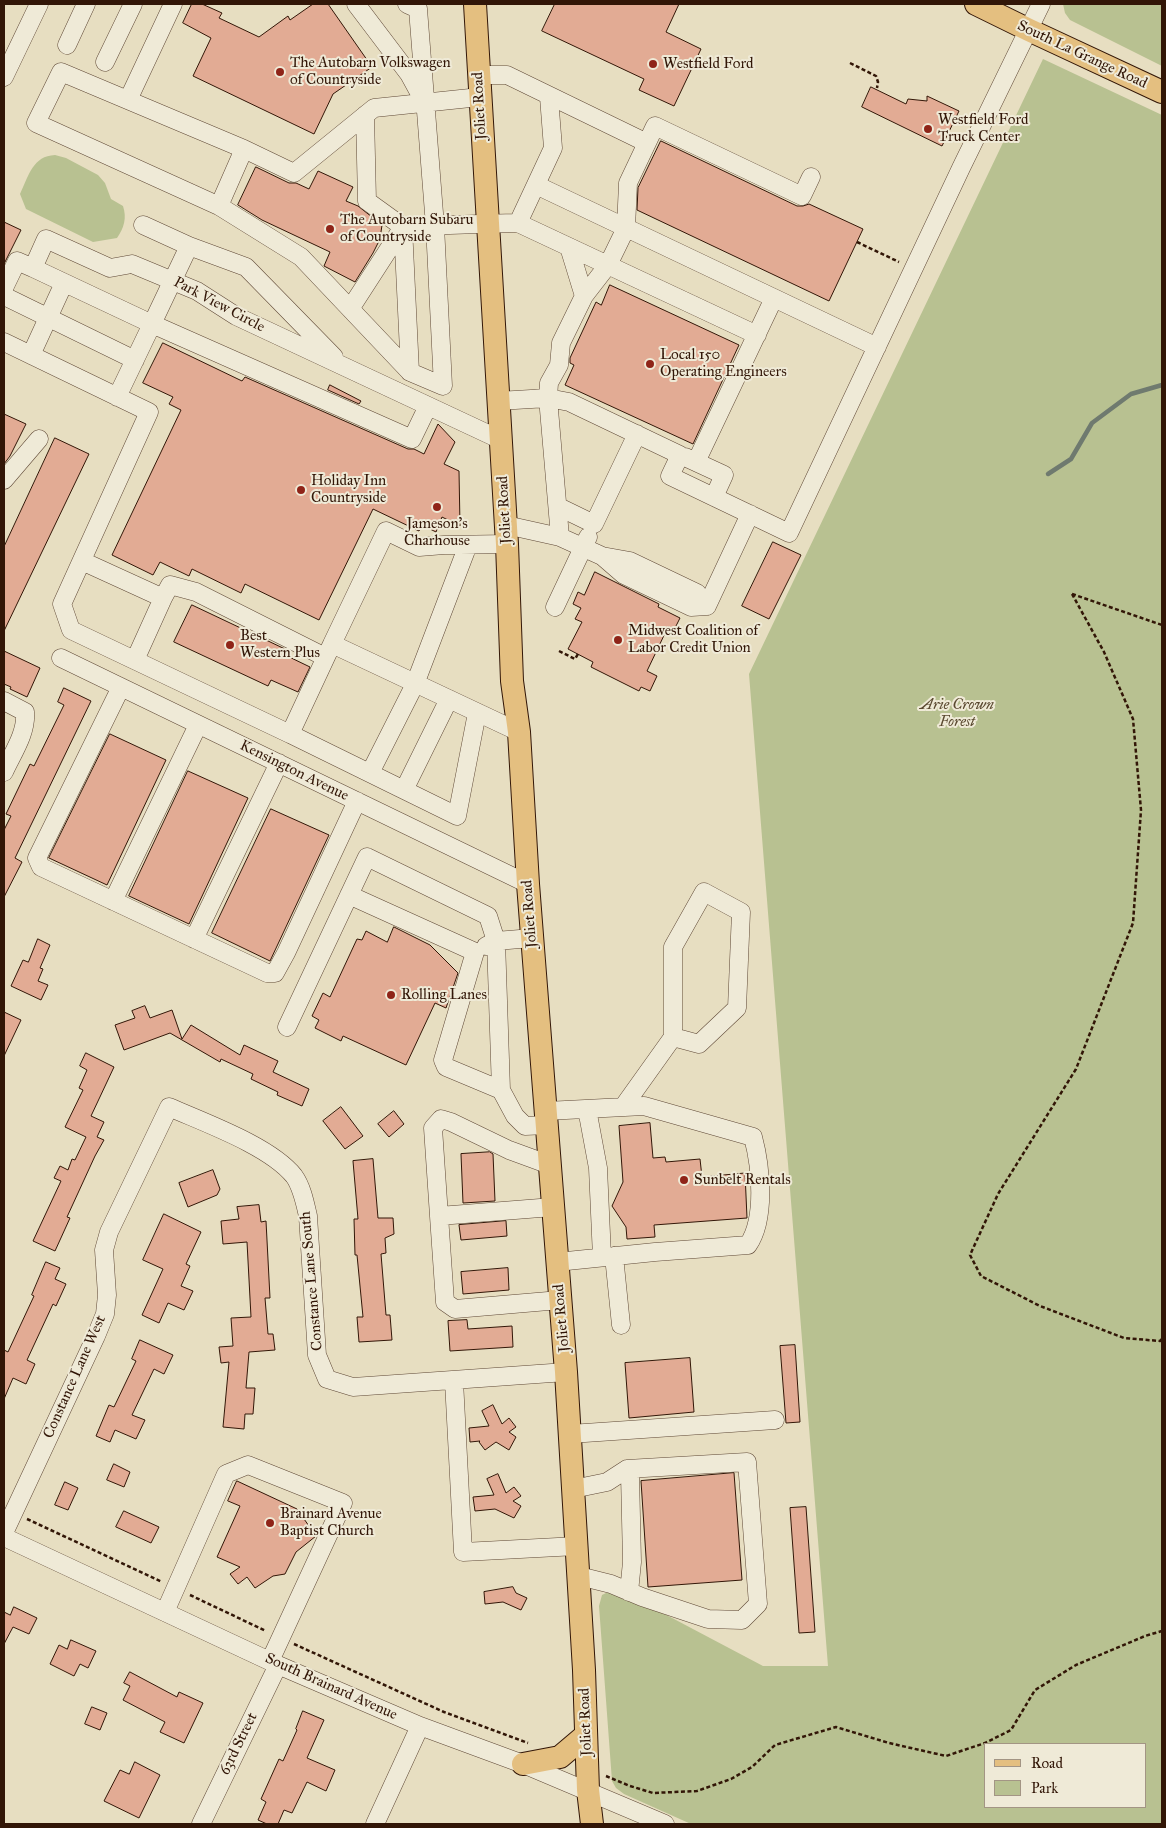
<!DOCTYPE html>
<style>
body{margin:0}
#map{position:relative;width:1166px;height:1828px;overflow:hidden;background:#e7dec1;font-family:"IM FELL Great Primer",serif}
canvas{display:block}
.frame{position:absolute;inset:0;border:5px solid #321607;pointer-events:none}
.legend{position:absolute;left:984px;top:1743px;width:162px;height:65px;box-sizing:border-box;background:#efead7;border:1px solid #a39584;margin:0;padding:6px 9px;list-style:none;font-size:15px;color:#321607}
.legend li{display:flex;align-items:center;gap:10px;height:25px}
.legend b{width:25px;border:1px solid #a39584}
</style>
<div id="map">
<canvas width="1166" height="1828"></canvas>
<div class="frame"></div>
<ul class="legend">
<li><b style="height:6px;background:#e4bf80"></b>Road</li>
<li><b style="height:14px;background:#b8c191"></b>Park</li>
</ul>
</div>
<script>
const context = document.querySelector('canvas').getContext('2d');
context.lineJoin = 'round';
function fill(path, color) {
  context.fillStyle = color;
  context.fill(path, 'evenodd');
}
function strokePath(path, color, width, dash) {
  context.strokeStyle = color;
  context.lineWidth = width;
  context.lineCap = dash ? 'butt' : 'round';
  context.setLineDash(dash || []);
  context.stroke(path);
}
function write(font, color, halo, rows, align = 'center') {
  context.font = font + ' "IM FELL Great Primer",serif';
  context.lineWidth = 4;
  context.setLineDash([]);
  context.textBaseline = 'middle';
  context.strokeStyle = halo;
  context.fillStyle = color;
  for (const [text, x, y, turn = 0] of rows) {
    context.save();
    context.translate(x, y);
    context.rotate((+turn || 0) * Math.PI / 180);
    context.textAlign = isNaN(turn) ? turn : align;
    if (halo) context.strokeText(text, 0, 0);
    context.fillText(text, 0, 0);
    context.restore();
  }
}
const green = new Path2D(`
 M1063,4H1162V66L1070,20L1065,13Z
 M1043,59L1162,115V1824H691L624,1794L616,1788L612,1781L599,1606L602,1595L610,1591H621L763,1666H828L749,674ZM985,1744H1145V1807H985Z
 M55,155L66,158L98,175L105,183L111,199L123,206C127,218 124,228 117,238L93,242L26,209L20,194C29,175 33,156 55,155Z`);
const stream = new Path2D(`
 M1048,474L1071,459L1092,423L1131,394L1162,385`);
const building = new Path2D(`
 M192,4H202L222,13L219,18L259,37L288,16L290,20L313,4H328L372,67L333,94L314,134L193,76L211,38L183,23Z
 M555,4H679L666,32L701,49L674,106L639,90L644,79L542,31Z
 M871,87L906,104L908,99L927,101V96L959,111L942,146L862,107Z
 M661,141L797,206H803L809,204L863,229L829,301L637,210L638,188Z
 M256,167L289,183H296L309,189L318,171L353,187L346,201L358,206L382,225L380,239L373,253L355,282L324,266L330,252L262,220L238,205Z
 M4,222L21,230L4,264Z
 M610,285L739,345L693,444L565,385L574,365L570,363V358L596,302L601,305Z
 M163,343L242,381L245,377L408,449H414L424,454L438,424L455,442L444,464L459,471L460,526L442,517L436,532L422,525L419,531L373,509L319,620L245,584L241,593L192,569L189,576L160,562L153,575L112,555L181,410L169,404L173,397L143,383Z
 M330,385L361,401L359,404L328,390Z
 M4,414L26,424L10,456L4,464Z
 M55,438L89,454L4,631V547Z
 M773,542L801,555L769,619L742,606Z
 M595,572L659,604L658,607L680,618L674,630L668,627L647,671L657,676L650,691L641,687L639,691L591,667L593,662L568,649L582,622L575,619L581,608L573,604L578,592L584,595Z
 M192,605L285,649L283,654L310,667L298,692L271,680L268,686L174,642Z
 M4,651L40,668L27,697L10,689L11,687L4,684Z
 M64,688L91,701L15,858L22,862L4,897V830L11,816L6,814L30,764L34,766L64,705L58,702Z
 M110,734L166,760L107,885L49,858Z
 M188,771L248,798L189,924L129,896Z
 M271,809L329,835L270,961L212,933Z
 M394,927L430,945L458,973L446,1008L435,1003L406,1065L343,1036L341,1041L315,1028L319,1020L312,1016L323,993L330,997L357,939L362,940L366,931L387,942Z
 M38,939L50,945L40,968L43,969L38,981L48,985L41,1000L11,986L23,960L28,962Z
 M145,1006L150,1018L172,1010L182,1039L191,1025L240,1055L244,1045L278,1061L273,1072L309,1089L302,1106L277,1095L278,1092L251,1079L253,1074L221,1059L220,1062L170,1033L124,1050L115,1025L135,1018L132,1011Z
 M4,1012L21,1020L4,1056Z
 M86,1053L114,1067L91,1116L104,1122L97,1137L104,1140L95,1156L67,1217L70,1218L55,1251L33,1241L61,1181L54,1178L60,1166L68,1170L72,1159L75,1160L86,1137L65,1127L83,1090L79,1088L87,1070L80,1066Z
 M341,1107L363,1136L345,1149L323,1121Z
 M394,1111L404,1124L389,1137L378,1124Z
 M650,1123L653,1158L665,1157L666,1162L700,1159L702,1177L745,1173L747,1218L654,1225L655,1237L627,1239L626,1227L612,1206L623,1182L619,1126Z
 M490,1152L493,1154L495,1201L463,1203L461,1154Z
 M373,1159L378,1218H393L394,1234L385,1238L386,1253L381,1254L386,1315H390L392,1340L359,1342L357,1317H363L357,1255H355L354,1219H358L353,1161Z
 M213,1170L220,1189L217,1195L188,1207L179,1183Z
 M259,1205L261,1222L266,1221L270,1298H265L268,1334H273L275,1350L249,1352L246,1388H255L253,1414H245L244,1429L223,1427L229,1362L221,1363L219,1347L233,1346L231,1318L251,1317L247,1242L223,1244L221,1221L239,1219L237,1207Z
 M164,1214L201,1232L186,1264L190,1266L181,1286L193,1291L184,1310L168,1303L159,1323L142,1315L163,1269L143,1260Z
 M506,1221L507,1236L461,1240L459,1225Z
 M46,1262L60,1268L55,1279L66,1284L56,1306L53,1304L27,1360L35,1364L26,1384L13,1378L4,1399V1350L8,1352L34,1296L32,1295Z
 M508,1268L509,1290L463,1294L461,1272Z
 M467,1320L468,1329L512,1326L513,1347L450,1351L448,1321Z
 M140,1340L173,1355L164,1374L154,1369L132,1415L145,1420L136,1439L115,1430L110,1442L96,1436L109,1405L114,1407L136,1361L132,1359Z
 M795,1345L800,1422L786,1423L780,1346Z
 M690,1358L694,1412L629,1418L625,1363Z
 M493,1405L502,1424L509,1418L516,1427L509,1432L516,1437L509,1450L496,1442L485,1450L479,1442L480,1441L470,1442L469,1428L489,1426L482,1411Z
 M114,1464L130,1472L124,1487L107,1480Z
 M734,1473L742,1580L648,1587L641,1481Z
 M498,1474L506,1493L514,1487L521,1496L513,1501L521,1506L514,1518L495,1509L475,1511L473,1497L494,1495L487,1479Z
 M237,1481L297,1509L316,1536L296,1552L285,1574L273,1576L255,1588L247,1577L238,1584L230,1574L240,1567L217,1557L240,1506L228,1501Z
 M65,1482L78,1488L68,1510L55,1505Z
 M806,1507L815,1632L799,1633L790,1508Z
 M124,1511L159,1527L151,1543L116,1527Z
 M513,1587L516,1593L527,1598L521,1610L503,1602L485,1604L484,1592Z
 M14,1607L37,1618L29,1634L13,1627L4,1644V1612L10,1615Z
 M71,1640L96,1651L88,1668L80,1664L74,1676L50,1664L59,1645L67,1649Z
 M130,1672L177,1697L179,1692L203,1703L184,1743L160,1732L165,1722L123,1700L130,1686L124,1683Z
 M92,1707L107,1713L100,1730L85,1724Z
 M303,1711L324,1720L307,1758L335,1770L326,1791L307,1782L292,1813L284,1810L278,1824H267L258,1820L266,1802L261,1799L279,1759L283,1761L297,1730L296,1729Z
 M135,1762L160,1775L139,1818L104,1801L120,1770L129,1774Z`);
const path = new Path2D(`
 M850,63L876,76L878,82L877,88
 M857,242L899,262
 M1072,594L1104,652L1133,719L1141,810L1133,923L1076,1069L998,1194L970,1255L981,1276L1040,1306L1124,1338L1160,1341L1162,1339
 M1072,594L1162,625
 M559,651L575,659L578,654
 M27,1519L162,1582
 M190,1595L266,1631
 M294,1644L444,1712L528,1743
 M606,1776L630,1786L653,1793L697,1791L731,1779L752,1767L775,1745L836,1727L889,1743L946,1756L985,1743L1011,1730L1035,1690L1076,1665L1145,1636L1162,1631`);
const minor = new Path2D(`
 M356,4L409,74L421,96
 M407,4L418,9L435,226L443,386L410,372L403,227C441,225 480,224 518,223L757,335
 M67,45L86,4
 M105,62L133,4
 M478,75H507L647,143
 M4,77L39,4
 M128,100L173,4
 M244,149L219,206L36,123L61,72L244,149L294,173L374,108L480,97
 M536,185L877,347
 M219,206L301,257L410,372
 M518,223L553,148L549,97
 M143,225L189,246L152,324L412,439L428,406
 M189,246L246,267L334,357
 M569,247L584,296
 M4,288L17,261L33,268
 M4,296L135,360
 M350,309L403,227L367,201L365,115
 M4,342L149,412L62,604L71,630L290,734L332,644L519,732
 M31,355L64,283
 M117,397L152,324L33,268L46,239L110,268L132,264L197,291L236,316L501,440
 M498,401L548,398L569,402L680,455L670,476L789,533L961,168L1041,4
 M685,457L724,475L714,497
 M696,462L774,298
 M4,480L39,439
 M559,507L594,524L637,434
 M506,525L560,537L602,556L624,575L691,607L707,606
 M560,537L548,398L549,383L559,365L561,343L584,296L608,265L626,228L628,183L655,126L802,196L811,177
 M602,556L630,561L697,593L707,606
 M82,561L163,598L170,585L196,592L325,657
 M707,606L750,514
 M555,607L588,537
 M332,644L386,531L419,547L444,545L507,544
 M61,658L528,884
 M135,660L163,598
 M121,687L37,858L41,867L267,973H275L286,953L357,801
 M4,701L25,712C27,733 12,754 4,772
 M290,734L457,816L477,713
 M370,773L415,684L468,545
 M404,790L449,699
 M349,895L475,952L443,1060L446,1067L501,1090
 M113,901L198,725
 M194,939L279,763
 M486,946L496,941L501,1090L515,1116L525,1126L547,1125
 M287,1027L367,857L488,916L496,941L532,938
 M623,1107L673,1037V947L704,892L741,912L737,1008L699,1044L673,1037
 M587,1109L598,1168L602,1257
 M546,1111L644,1106L753,1137C761,1167 766,1219 748,1245L655,1252L557,1262
 M553,1207L439,1216L445,1302L455,1309L560,1300
 M439,1216L433,1128L441,1119L451,1122L509,1150L550,1165
 M614,1256L621,1325
 M454,1381L463,1552L577,1546
 M570,1434L775,1420
 M627,1469L630,1474L632,1562L629,1592
 M573,1489L607,1482L627,1469L747,1462L758,1604L742,1620L708,1619L642,1597L611,1584L579,1576
 M4,1533L96,1336L105,1314L107,1295L104,1250L109,1232L169,1107C205,1123 270,1146 294,1176C302,1187 305,1203 308,1216L317,1355L327,1379L353,1387L566,1372
 M4,1537L278,1665L420,1726L523,1764L665,1824
 M165,1612L226,1474L248,1465L343,1503L270,1661
 M201,1824L278,1665
 M375,1824L420,1726`);
const major = new Path2D(`
 M475,4L507,544L512,681L519,732L528,884L566,1372L584,1670L588,1790L592,1824
 M976,4L1029,30L1162,92
 M523,1764L560,1757L586,1735`);
const markers = [
 [653,64,5,"#8f2418"],
 [280,72,5,"#8f2418"],
 [928,129,5,"#8f2418"],
 [330,229,5,"#8f2418"],
 [650,364,5,"#8f2418"],
 [301,490,5,"#8f2418"],
 [437,507,5,"#8f2418"],
 [618,640,5,"#8f2418"],
 [230,645,5,"#8f2418"],
 [391,995,5,"#8f2418"],
 [684,1180,5,"#8f2418"],
 [270,1523,5,"#8f2418"]
];
const streetNames = [
 ["South La Grange Road",1082,55,25],
 ["Joliet Road",480,106,-93],
 ["Park View Circle",219,305,28],
 ["Joliet Road",505,510,-93],
 ["Kensington Avenue",294,771,26],
 ["Joliet Road",530,914,-94],
 ["Constance Lane South",312,1281,-95],
 ["Joliet Road",562,1318,-95],
 ["Constance Lane West",75,1377,-66],
 ["South Brainard Avenue",331,1687,24],
 ["Joliet Road",586,1722,-92],
 ["63rd Street",239,1744,-64]
];
const poiNames = [
 ["The Autobarn Volkswagen",290,63],
 ["of Countryside",290,80],
 ["Westfield Ford",663,64],
 ["Westfield Ford",938,120],
 ["Truck Center",938,137],
 ["The Autobarn Subaru",340,220],
 ["of Countryside",340,237],
 ["Local 150",660,355],
 ["Operating Engineers",660,372],
 ["Holiday Inn",311,481],
 ["Countryside",311,498],
 ["Jameson's",437,524,"center"],
 ["Charhouse",437,541,"center"],
 ["Midwest Coalition of",628,631],
 ["Labor Credit Union",628,648],
 ["Best",240,636],
 ["Western Plus",240,653],
 ["Rolling Lanes",401,995],
 ["Sunbelt Rentals",694,1180],
 ["Brainard Avenue",280,1514],
 ["Baptist Church",280,1531]
];
const parkNames = [
 ["Arie Crown",957,705],
 ["Forest",957,722]
];
fill(green, '#b8c191');
strokePath(stream, '#6f7a6f', 4.5);
fill(building, '#e2ab94');
strokePath(building, '#321607', 1);
strokePath(minor, '#5f4836', 19);
strokePath(major, '#321607', 24);
strokePath(path, '#321607', 2.5, [4, 2.5]);
strokePath(minor, '#efead7', 18);
strokePath(major, '#e4bf80', 22);
for (const [x, y, r, color] of markers) {
  const dot = new Path2D();
  dot.arc(x, y, r, 0, 2 * Math.PI);
  context.fillStyle = color;
  context.fill(dot);
  strokePath(dot, '#efead7', 2);
}
write('15px', '#321607', '#efead7', streetNames);
write('15px', '#321607', '#efead7', poiNames, 'left');
write('italic 15px', '#5a4930', '#efead7', parkNames);
</script>
